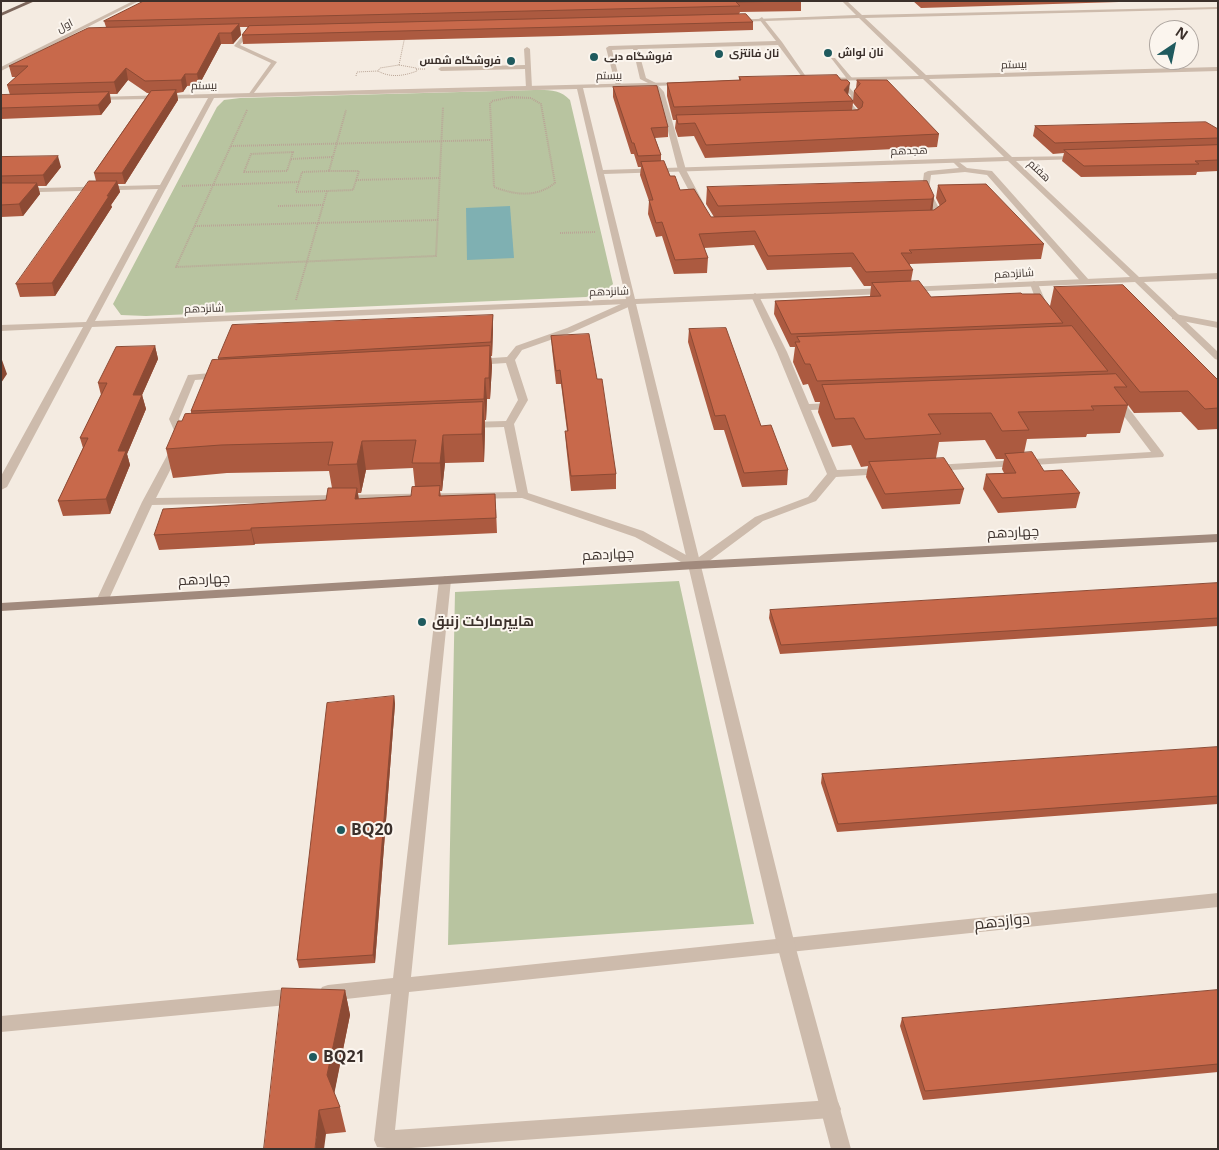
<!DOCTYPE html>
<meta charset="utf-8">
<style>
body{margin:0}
#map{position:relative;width:1219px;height:1150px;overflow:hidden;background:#f4ebe1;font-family:"Open Sans",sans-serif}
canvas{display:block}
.frame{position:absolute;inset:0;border:2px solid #3b302b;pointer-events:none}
.north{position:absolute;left:1149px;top:20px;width:50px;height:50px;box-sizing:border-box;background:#fbf5ee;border:1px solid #aea6a0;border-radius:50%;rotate:34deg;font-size:14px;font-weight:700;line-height:20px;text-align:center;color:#3b302b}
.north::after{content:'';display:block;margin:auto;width:18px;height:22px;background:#1f5a5e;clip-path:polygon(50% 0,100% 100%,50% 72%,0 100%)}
</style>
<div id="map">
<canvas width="1219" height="1150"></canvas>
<div class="frame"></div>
<div class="north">N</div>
</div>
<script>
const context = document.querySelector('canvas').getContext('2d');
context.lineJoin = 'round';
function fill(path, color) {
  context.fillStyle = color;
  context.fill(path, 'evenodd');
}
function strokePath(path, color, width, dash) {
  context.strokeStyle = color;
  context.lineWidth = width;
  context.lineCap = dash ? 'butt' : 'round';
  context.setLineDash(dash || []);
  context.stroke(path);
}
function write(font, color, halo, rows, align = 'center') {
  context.font = font + ' "Open Sans",Cairo,sans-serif';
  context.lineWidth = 4;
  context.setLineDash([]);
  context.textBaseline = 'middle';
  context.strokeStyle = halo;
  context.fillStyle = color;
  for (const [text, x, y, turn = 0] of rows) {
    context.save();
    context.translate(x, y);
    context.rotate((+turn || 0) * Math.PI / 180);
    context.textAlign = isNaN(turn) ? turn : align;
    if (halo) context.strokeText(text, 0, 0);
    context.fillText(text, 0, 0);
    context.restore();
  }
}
const green = new Path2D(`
 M534,90C548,90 560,89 570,100L613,284L604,293L586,297L146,316L121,315L113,304L217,107L224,100L240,98Z
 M679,581L754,924L448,945L455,592Z`);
const water = new Path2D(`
 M510,206L514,258L467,260L466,208Z`);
const pathFar1 = new Path2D(`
 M399,65L416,68L417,71C404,76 390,78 378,71L380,68Z
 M399,65L405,36
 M416,69H426
 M356,76L357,72L378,71
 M508,98H529`);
const path = new Path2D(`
 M512,97L531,98L541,104L555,183C536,198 515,195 494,187L490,104L492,101Z
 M247,110L176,267L436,256L443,107
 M231,146L491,140
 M293,152L287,171L244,172L251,154Z
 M291,159L332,157
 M356,180L440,178
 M182,186L299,182
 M327,191L296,192L302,172L329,171
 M278,206L323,205
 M195,226L438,220
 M560,233L596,232
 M296,300L327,191L353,190L359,171H329L346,110`);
const service = new Path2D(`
 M762,17L782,42L809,81H805L778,45L638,49L646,78L656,83L664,92L686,170L704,204L697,206L678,170L658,92L652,85L640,79L633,49L612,50L621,85L616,86L606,48L609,46L776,41L759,19Z
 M248,29L251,31L240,45L277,62L251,97L248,95L271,63L234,46Z
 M527,47L530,49L532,88L529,90L526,88L525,69L441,71L438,69L441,67L525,65L524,49Z
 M831,58H835L852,78V80H848Z
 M840,77L857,96L851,103L857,110L856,111H852L844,103L851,96L837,79Z
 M955,159L967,168L992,171L1089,280V284H1083L987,175L965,172L931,175L929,189L942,214L934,222H928V218L934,214L922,189L924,173L928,171L959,168L952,161Z
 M1034,281L1038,284L1049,309L1048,311H1042L1037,303L1030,284Z
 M755,293L759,296L787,352L809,404L836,403L841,406L836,409L811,410L837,470L883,468L889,471L883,474L836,477L816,501L763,521L700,568H692L635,537L522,498L152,505L108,601L102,605L96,601L142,502L177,437L169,419L188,375L222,372L227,375L222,378L195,380L179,419L187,437L156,498L517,492L504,427L469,428L464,425L469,422L506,421L518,400L506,363L476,365L471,362L476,359L507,357L516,346L567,328L632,299L636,302L635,304L573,332L522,350L515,360L528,400L514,424L528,493L643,531L695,560L755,517L808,497L827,474L777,352L751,296Z
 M1175,314L1218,322V328L1172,319V315Z
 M1116,396L1120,397L1163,453L1164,455L1163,457L935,471L929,468L935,465L1151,452L1111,399Z
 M445,576L451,580L411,977L1218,893V907L409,992L395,1130L831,1100L838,1102L841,1109L838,1116L831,1118L397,1149L377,1147L374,1140L391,994L328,1001L322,999L319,993L322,987L328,985L393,978L439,580Z
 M298,988L304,990L307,996L304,1002L298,1004L1,1032V1016Z`);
const minor = new Path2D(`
 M133,1H139L1,71V67Z
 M842,1H847L862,15L1218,7V9L865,18L926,75L1218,67V71L929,79L1012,157L1082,156L1083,157L1080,159L1016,161L1139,277L1218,273V279L1144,282L1218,352V360L1215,359L1135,282L905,292V288L908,287L1130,277L1008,161L604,174L635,299L885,288L889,291L885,294L636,304L795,945L851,1149H831L777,945L627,304L92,327L7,487L1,490V476L83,327L1,331V325L86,322L158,189L1,193V189L160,185L208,98L92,100L94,97L684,82L686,85L583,88L603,170L1004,157L923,79L824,81L826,78L919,76L859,18L734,22L731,20L856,15ZM577,89L626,299L95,321L214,98Z`);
const secondary = new Path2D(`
 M1218,534V542L696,569L1,611V603L696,561Z`);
const primary = new Path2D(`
 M28,1H35L1,16V13Z`);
const wall = new Path2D(`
 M144,1H801V11L740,12L739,14L753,22V30L560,36L243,44L242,35L248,27H240L241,35L233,44H221L199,85L187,86L183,92L177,93L178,100L125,184H118L120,192L111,205L112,207L55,296L20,297L16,284L96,181L94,173L149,93H147L128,80L117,94H110L111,102L101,115L1,119V95H10L7,85L16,77H12L9,66L106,27L104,21Z
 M913,1H1152L921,8Z
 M739,77L848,96L853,101L854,91L856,88L857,80L939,134L937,147L705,158L694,136L678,137L675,128L676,120H673L667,96V83L739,80ZM853,103L858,109L852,110Z
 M613,87L668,127V137L655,138L661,155V161L670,176L680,190L711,217H714L706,204L707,187L934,196L932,210H934L940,206L936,198L938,185L1044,244L1041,259L910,264V266L913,270L911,281L931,297L1022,294L1050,306L1054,287L1218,380V429L1198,430L1181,412L1134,413L1128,405L1120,433L1087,434L1086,437L1027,439L1024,453L1044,471L1080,493L1076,508L998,513L983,489L986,474L1004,473L1002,469L1004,459H996L985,440L939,442L936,458L964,489L960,504L882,509L866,477L868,466L861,467L851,445L832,447L818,412L820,402H815L808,384L803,385L793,362L795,347H790L774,314L775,301L871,297L870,296L871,286H864L851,267L767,270L754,245L704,248L708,258L707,273L674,274L662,236L656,237L648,214L649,201L640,175L641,167H638L634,154H631L613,97Z
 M1035,126L1218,129V171L1197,172L1196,175L1081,177L1062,161L1064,153L1053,154L1033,136Z
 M1,157L61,167L46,186H38L40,194L23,216L1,217Z
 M493,315V329L492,356H491L492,366L490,399H487L486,420H485V430L484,462L445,463L442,491H440L441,496L496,509L497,533L255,544L254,545L159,550L154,535L326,500L332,488L329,471L227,473L173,478L166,449L182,421L191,414V411L218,360V358ZM413,468L415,487L411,496L359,499L358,493H361L366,470Z
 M689,329L761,426L788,470L787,485L742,487L724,430H714L688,342Z
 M551,336L597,379L616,474V489L571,491L566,445L565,431H567L561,384H556L552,349Z
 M155,346L158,359L142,395L146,409L127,454L130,465L110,514L63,516L58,501L83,448L80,438L101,395L98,383Z
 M1218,583V626L780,654L769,618L770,610Z
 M394,696L395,704L375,963L299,968L297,960Z
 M1218,747V804L837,832L821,783L822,774Z
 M345,990L350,1015L334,1093L340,1107L346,1132L326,1134L264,1149Z
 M1218,990V1072L923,1100L900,1026L902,1018Z`);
const shadedWall = new Path2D(`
 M239,24L241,35L233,44L231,33Z
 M219,33L221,44L199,85L197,74Z
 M126,68L128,80L117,94L114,82Z
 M185,74L187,86L183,92L181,80Z
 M850,83L848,96L844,90Z
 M176,90L178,100L125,184L122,173Z
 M109,92L111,102L101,115L98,105Z
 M58,156L61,167L46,186L43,175Z
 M117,181L120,192L111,205L112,207L55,296L52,283Z
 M37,183L40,194L23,216L19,204Z
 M934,196L932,214L929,216L932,199Z
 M493,315V329L492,356L491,342Z
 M155,346L158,359L142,395L146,409L127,454L130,465L110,514L106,499L133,395Z
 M490,346L492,366L490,399L489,378Z
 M2,360L7,374L1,383V362Z
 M485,378L487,399L486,420L484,399Z
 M483,402L485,430L484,462L482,434Z
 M443,435L445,463L442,491L440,463Z
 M362,441L366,470L361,493L357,464Z
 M357,488L359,503L355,499Z
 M251,528L255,544L254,545L251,530Z
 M394,696L395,704L375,963L373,955Z
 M345,990L350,1015L333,1100L327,1075Z
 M319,1110L326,1134L324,1149H315Z`);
const building = new Path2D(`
 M144,1H793L736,2L740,6L104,21Z
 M746,14L753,22L560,27L242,35L249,26Z
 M239,24L231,33H219L197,74H185L181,80L145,81L126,68L114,82L7,85L28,66H9L88,28Z
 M837,75L841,80H847L850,83L844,90L853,101L674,107L667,83L741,80L739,77Z
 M857,80H887L939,134L706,145L695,123L678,124L676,115L858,110L862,107L863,102L854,91L860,84Z
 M657,86L668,127L651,128L661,155L638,156L634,143H632L613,87Z
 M176,90L122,173H94L151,91Z
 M109,92L98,105L1,108V95Z
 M1206,122L1218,129V138L1055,143L1035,126Z
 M1218,145V160L1195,161L1199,164L1084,166L1064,150Z
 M58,156L43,175L1,176V157Z
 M664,161L670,176H675L680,190L694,189L711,217L934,210L946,201L938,185L986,184L1044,244L909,250L912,253H901L913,270L866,272L853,253L768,256L755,231L699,234L708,258L675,260L662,222L656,223L649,200H653L641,162Z
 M89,181H117L107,196H109L52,283L16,284Z
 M927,181L934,196L932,199L718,206L707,187Z
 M1,183H37L19,204L1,205Z
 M919,281L931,297L1021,293L1022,294H1040L1063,323L791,334L775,301L881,296L872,283Z
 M1123,285L1218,380V408L1205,409L1188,391L1140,392L1054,287Z
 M493,315L491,342L218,358L232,325Z
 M1072,326L1108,371L817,381L810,364H805L795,342H800L797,337Z
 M726,328L761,426L771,425L788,470L744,473L725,415L715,416L689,329Z
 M589,334L597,379H602L616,474L571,476L565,431H568L560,370L556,371L551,336Z
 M155,346L133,395H142L118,451H126L106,499L58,501L88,438H80L107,383H98L116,347Z
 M490,346L489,378H485L484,399L191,411L212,360Z
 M1116,374L1127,387H1114L1128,405L1091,406L1094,410L1018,412L1029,430L1002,431L991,413L928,414L941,434L865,439L854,418L835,419L822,385Z
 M483,402L482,434L443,435L440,463H412L416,440L362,441L357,464L328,465L333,442L221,445L166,449L178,421H182L185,414Z
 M1032,452L1044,471L1062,470L1080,493L1002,498L986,474L1016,473L1005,454Z
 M944,458L964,489L885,494L869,462Z
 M440,486L439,496L495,494L496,518L251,528V530L154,535L163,509L326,500L328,488H357L355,499L411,496L412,487Z
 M1218,583V618L781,645L770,610Z
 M394,696L373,955L297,960L327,703Z
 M1218,747V796L838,824L822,774Z
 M282,988L345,990L327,1075L340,1107L319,1110L315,1149H264Z
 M1218,990V1064L925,1091L902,1018Z`);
const markers = [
 [828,53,5,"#1f5a5e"],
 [719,54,5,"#1f5a5e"],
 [594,57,5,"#1f5a5e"],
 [511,61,5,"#1f5a5e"],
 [422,622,5,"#1f5a5e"],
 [341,830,5,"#1f5a5e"],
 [313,1057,5,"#1f5a5e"]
];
const farStreetnames = [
 ["اول",65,26,-26],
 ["بیستم",1014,65,-2],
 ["بیستم",609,76,-1],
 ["بیستم",204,86,-1],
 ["هجدهم",909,151,-2],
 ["هفتم",1039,171,44],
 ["شانزدهم",1014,274,-3],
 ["شانزدهم",609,292,-2],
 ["شانزدهم",204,309,-2]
];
const farPoinames = [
 ["نان لواش",838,53],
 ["نان فانتزی",729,54],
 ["فروشگاه دبی",604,57],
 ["فروشگاه شمس",501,61,"right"]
];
const streetNames = [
 ["چهاردهم",1013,533,-3],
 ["چهاردهم",608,555,-3],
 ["چهاردهم",204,580,-3]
];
const poiNames = [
 ["هایپرمارکت زنبق",432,622]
];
const nearPoinames = [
 ["BQ20",351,830],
 ["BQ21",323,1057]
];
const nearStreetnames = [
 ["دوازدهم",1002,922,-6]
];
fill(green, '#b8c4a0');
fill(water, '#7fb0b2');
strokePath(pathFar1, '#b9a596', 1, [1, 1]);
strokePath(path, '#b9a596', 2, [1, 1]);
fill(service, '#cdbbac');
fill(minor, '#cdbbac');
fill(secondary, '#a18a7d');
fill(primary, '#7d675c');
fill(wall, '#ac5a40');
fill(shadedWall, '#8c4a34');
fill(building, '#c8694b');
strokePath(building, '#8c4a34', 1);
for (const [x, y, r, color] of markers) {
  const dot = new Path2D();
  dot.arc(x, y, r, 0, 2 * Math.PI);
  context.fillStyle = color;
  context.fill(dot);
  strokePath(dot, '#fbf5ee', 2);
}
write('11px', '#3b302b', '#fbf5ee', farStreetnames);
write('bold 11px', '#3b302b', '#fbf5ee', farPoinames, 'left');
write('14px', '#3b302b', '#fbf5ee', streetNames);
write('bold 14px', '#3b302b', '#fbf5ee', poiNames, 'left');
write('bold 16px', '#3b302b', '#fbf5ee', nearPoinames, 'left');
write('16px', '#3b302b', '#fbf5ee', nearStreetnames);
</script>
